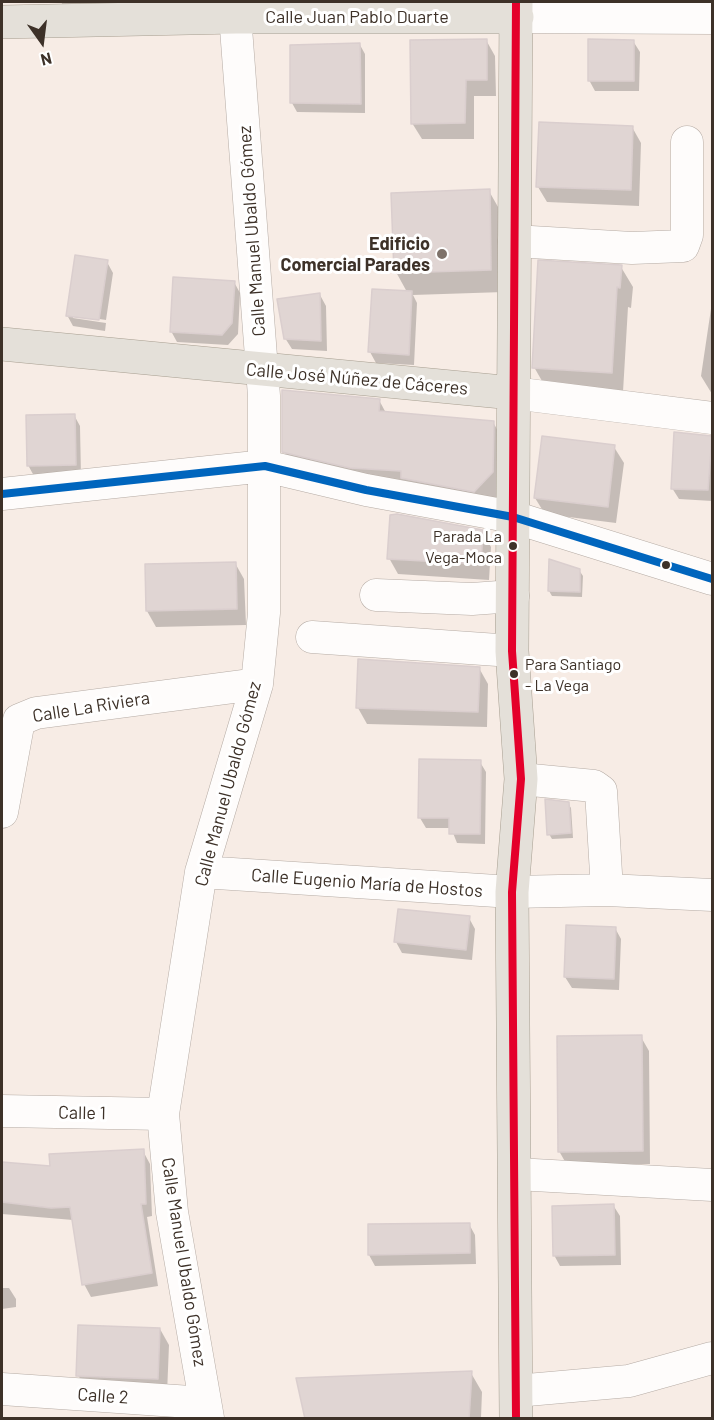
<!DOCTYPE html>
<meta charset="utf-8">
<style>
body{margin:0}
#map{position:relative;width:714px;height:1420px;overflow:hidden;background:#f7ece5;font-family:Barlow,sans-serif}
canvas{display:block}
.frame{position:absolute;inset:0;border:3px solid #3d3128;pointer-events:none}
.north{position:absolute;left:12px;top:12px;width:60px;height:60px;-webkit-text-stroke:4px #fff;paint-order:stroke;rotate:166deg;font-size:16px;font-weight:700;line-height:24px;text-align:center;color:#3d3128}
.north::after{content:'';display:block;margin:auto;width:21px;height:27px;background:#3d3128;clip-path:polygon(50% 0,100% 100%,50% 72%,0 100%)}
</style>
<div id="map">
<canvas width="714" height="1420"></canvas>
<div class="frame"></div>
<div class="north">N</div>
</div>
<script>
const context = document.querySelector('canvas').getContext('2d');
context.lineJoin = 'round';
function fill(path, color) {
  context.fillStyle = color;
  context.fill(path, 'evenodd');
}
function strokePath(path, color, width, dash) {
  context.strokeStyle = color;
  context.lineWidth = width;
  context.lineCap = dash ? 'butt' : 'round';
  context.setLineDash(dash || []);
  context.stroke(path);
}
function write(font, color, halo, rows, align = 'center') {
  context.font = font + ' Barlow,sans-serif';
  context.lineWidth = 6;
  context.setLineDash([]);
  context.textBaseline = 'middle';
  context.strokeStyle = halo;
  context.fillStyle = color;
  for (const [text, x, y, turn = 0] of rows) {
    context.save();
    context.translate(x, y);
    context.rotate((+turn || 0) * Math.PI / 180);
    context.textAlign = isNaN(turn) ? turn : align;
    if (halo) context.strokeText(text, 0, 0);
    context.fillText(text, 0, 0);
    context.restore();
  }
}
const shadow = new Path2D(`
 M61,2H130V11L67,13Z
 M486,40L495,56L496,96H474V139H422L412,123Z
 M633,41L640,52L639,91H595L589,80Z
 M360,45L365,54V113L297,112L292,103Z
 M632,127L641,143L639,206L547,202L538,187Z
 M489,191L502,214L504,292L413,295L417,303L414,365L376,363L370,352L407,292L396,272Z
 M107,262L113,273L106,320L73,315V318L106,323L105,331L73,326L67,315Z
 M621,267L633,287L631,308L628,307L623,392L546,388L534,367Z
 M234,282L240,293L238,334L228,345L177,342L171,331Z
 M320,295L326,306L327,351L292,349L285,338Z
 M712,302V394L701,376Z
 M379,400L386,413L493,422L504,442V493L486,511L295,471L284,451Z
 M74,415L80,426L81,476H34L28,465Z
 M711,437L712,501L679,499L672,488Z
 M614,447L624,463L616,523L545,514L535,498Z
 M482,531L491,547L489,580L398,574L389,558Z
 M550,561L579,570L583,576L582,597L552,596L549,591Z
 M235,563L244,579L246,625L156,627L147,611Z
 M479,668L488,684L487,727L367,724L358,708Z
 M480,762L486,772L485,844L457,843L451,828H426L420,818Z
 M568,803L571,808L573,838L552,839L549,834Z
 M469,918L475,929L472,960L402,953L396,942Z
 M568,927L615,928L621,939L619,990L572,988L565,977Z
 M641,1037L649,1051L650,1164L567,1165L559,1151Z
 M143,1151L150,1164L152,1216L147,1217L158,1286L91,1297L84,1284L73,1220L2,1214V1163L51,1168Z
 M613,1205L620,1216L621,1265L560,1266L554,1255Z
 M469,1224L475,1235L476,1264L375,1266L369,1255Z
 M2,1288H9L16,1299V1307L2,1309Z
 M160,1329L169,1345L167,1394L87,1391L78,1375Z
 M471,1373L482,1392L481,1418H307Z`);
const building = new Path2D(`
 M487,39V80H466L465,123L411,124L410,40Z
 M588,39L634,40V81H588Z
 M360,43L361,104L290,103V45Z
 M539,122L633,126L631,190L536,187Z
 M490,189L491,270L394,273L391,193Z
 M75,255L108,260L99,320L66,316Z
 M538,260L622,265L620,288L617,287L612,373L532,368Z
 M173,277L235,281L232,323L222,335L170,332Z
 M372,289L412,291L409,355L368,352Z
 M320,293L321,341L284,339L277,299Z
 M282,390L380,399L379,411L494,421L493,472L474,492L401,478V471L350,468L282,452Z
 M75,414L76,465L27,466L26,415Z
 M674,432L712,436L708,490L671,489Z
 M542,436L615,445L608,507L534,498Z
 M397,514L483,530L481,564L387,559L390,515Z
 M549,559L580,569V592L548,591Z
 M236,562L237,609L146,611L145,564Z
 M358,659L480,667L478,712L356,708Z
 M419,759L481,760L480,834H449V818H418Z
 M545,799L569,802L571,833L547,835Z
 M398,909L470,916L466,950L394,942Z
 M566,925L616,927L614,979L564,977Z
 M642,1035L643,1151L558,1152L557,1036Z
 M144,1149L146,1204H141L152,1273L82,1285L70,1207L51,1208L2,1202V1162L50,1166L49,1154Z
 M614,1204L615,1255L553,1256L552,1206Z
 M470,1223V1253L368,1255V1224Z
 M78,1325L160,1328L158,1379L76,1376Z
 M472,1371L469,1419H305L296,1378Z`);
const minor = new Path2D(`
 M517,17L712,18
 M514,241L632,248L683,246L687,235V142
 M513,393L712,418
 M2,494L265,466L366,490L513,517L712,579
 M376,595L472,599L513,596
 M312,637L512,651
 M521,779L594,786L601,791L607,890
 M2,812L19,720L36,713L257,684
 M201,872L512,892L607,890L712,895
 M2,1111L163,1114
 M516,1174L712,1185
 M2,1389L205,1403
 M516,1391L629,1381L712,1358
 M208,1418L172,1212L163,1114L201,872L257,684L264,613V396L234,2`);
const major = new Path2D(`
 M2,22L236,17H517
 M2,344L513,393
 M516,1418L512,892L521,779L512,651L516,2`);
const bus1 = new Path2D(`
 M2,494L265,466L366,490L513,517L712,579`);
const bus2 = new Path2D(`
 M516,1418L512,892L521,779L512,651L516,2`);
const markers = [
 [442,254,6,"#7e726a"],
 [513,546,5,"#3d3128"],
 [666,565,5,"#3d3128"],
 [514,674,5,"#3d3128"]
];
const busNames = [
 ["Parada La",502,537],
 ["Vega-Moca",502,558],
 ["Para Santiago",525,665,"left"],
 ["- La Vega",525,686,"left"]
];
const streetNames = [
 ["Calle Juan Pablo Duarte",357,17],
 ["Calle Manuel Ubaldo Gómez",252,231,-94],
 ["Calle José Núñez de Cáceres",357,379,5],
 ["Calle La Riviera",91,707,-9],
 ["Calle Manuel Ubaldo Gómez",228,784,-75],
 ["Calle Eugenio María de Hostos",367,883,4],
 ["Calle 1",82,1113,1],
 ["Calle Manuel Ubaldo Gómez",184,1262,81],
 ["Calle 2",103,1396,4]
];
const poiNames = [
 ["Edificio",430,244],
 ["Comercial Parades",430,265]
];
fill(shadow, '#0003');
fill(building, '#e0d5d3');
strokePath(building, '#dacece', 1.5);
strokePath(minor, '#b5aba4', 33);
strokePath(major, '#a79e90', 34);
strokePath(minor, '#fefcfb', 32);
strokePath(major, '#e4e0d9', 33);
strokePath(bus1, '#0065bd', 8);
strokePath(bus2, '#e4002b', 8);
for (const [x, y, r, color] of markers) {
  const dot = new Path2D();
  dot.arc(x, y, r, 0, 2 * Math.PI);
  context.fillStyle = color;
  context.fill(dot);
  strokePath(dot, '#fff', 2);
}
write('16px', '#3d3128', '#fff', busNames, 'right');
write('18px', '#3d3128', '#fff', streetNames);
write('bold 18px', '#3d3128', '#fff', poiNames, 'right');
</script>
